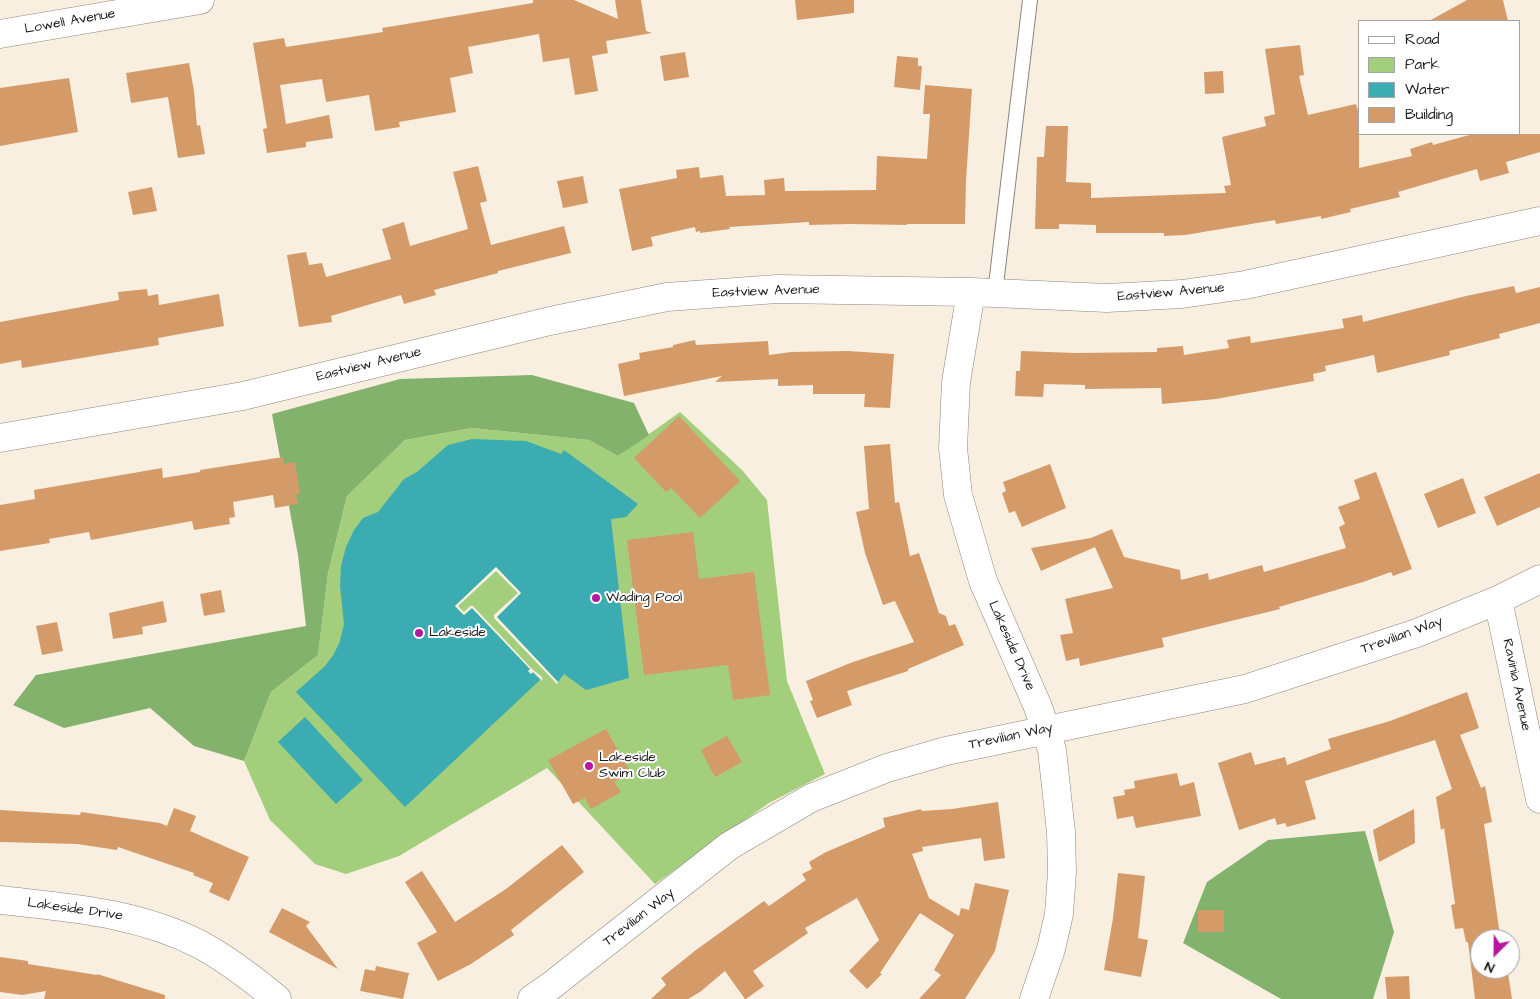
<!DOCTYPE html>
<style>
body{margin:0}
#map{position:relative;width:1540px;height:999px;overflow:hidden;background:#f9efe1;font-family:"Architects Daughter",sans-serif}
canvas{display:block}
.legend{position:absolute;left:1358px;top:20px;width:162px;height:115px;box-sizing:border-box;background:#fff;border:1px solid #a4a4a4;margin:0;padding:6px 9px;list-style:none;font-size:15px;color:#1c1c1c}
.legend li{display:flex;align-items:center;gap:10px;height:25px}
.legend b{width:25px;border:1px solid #a4a4a4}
.north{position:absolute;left:1470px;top:929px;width:50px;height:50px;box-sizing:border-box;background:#fff;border:1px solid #a4a4a4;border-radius:50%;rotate:203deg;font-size:14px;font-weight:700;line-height:20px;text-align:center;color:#1c1c1c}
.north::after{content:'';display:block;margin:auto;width:18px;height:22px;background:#b5179e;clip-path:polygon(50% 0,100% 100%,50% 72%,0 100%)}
</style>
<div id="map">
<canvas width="1540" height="999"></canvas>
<ul class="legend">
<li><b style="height:6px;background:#fff"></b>Road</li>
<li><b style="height:14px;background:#a3cf7c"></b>Park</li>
<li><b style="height:14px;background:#3aacb2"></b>Water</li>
<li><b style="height:14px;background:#d49b68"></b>Building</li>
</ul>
<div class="north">N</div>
</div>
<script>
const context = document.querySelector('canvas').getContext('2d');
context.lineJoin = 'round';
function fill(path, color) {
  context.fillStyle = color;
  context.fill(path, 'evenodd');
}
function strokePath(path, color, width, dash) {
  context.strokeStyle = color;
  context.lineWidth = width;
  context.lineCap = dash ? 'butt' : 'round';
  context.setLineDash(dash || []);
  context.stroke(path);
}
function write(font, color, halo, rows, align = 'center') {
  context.font = font + ' "Architects Daughter",sans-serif';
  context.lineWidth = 4;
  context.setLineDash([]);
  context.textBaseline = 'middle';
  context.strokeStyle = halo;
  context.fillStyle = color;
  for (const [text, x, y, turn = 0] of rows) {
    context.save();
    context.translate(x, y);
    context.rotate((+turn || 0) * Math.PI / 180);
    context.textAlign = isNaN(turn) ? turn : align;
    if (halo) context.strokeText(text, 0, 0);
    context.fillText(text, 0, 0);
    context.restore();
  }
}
const green = new Path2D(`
 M680,412L742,470L767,500L787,681L825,774L769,803L655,884L547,768L399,856L346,874L315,864L270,820L244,761L271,692L318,655L328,573L347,496L405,440L472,428L589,440L618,456Z`);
const forest = new Path2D(`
 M532,375L634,403L649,435L618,456L589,440L472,428L405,440L347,496L328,573L318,655L271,692L244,761L194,746L150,708L64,728L13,705L36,675L306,626L298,555L272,414L400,379Z
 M1365,831L1394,932L1373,999H1281L1183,943L1207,882L1268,840Z`);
const water = new Path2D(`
 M472,439L526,441L561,454L564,450L638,504L626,517L611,519L629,678L586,690L564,674L558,682L496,617L521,593L496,567L455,606L464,615L472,608L530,669L531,674L533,672L541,679L405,807L296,692L325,666L334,654L340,641L344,624L340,586L341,566L346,547L354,530L363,518L378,512L404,479L417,472L448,445Z
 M305,717L363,780L336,804L278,742Z`);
const pier = new Path2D(`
 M496,567L521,593L497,617L558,682L557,684L494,618V615L518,593L496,571L458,606L464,612L470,606H473L532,669L542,677V681L533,672L531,674L528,671L530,669L472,608L464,615L455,606Z`);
const building = new Path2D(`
 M533,0H574L618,19L615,0H641L646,31L652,33L606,41L608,53L592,56L598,91L575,95L569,58L543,62L539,34L468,47L473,73L450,78L456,112L399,122L400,127L375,131L369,95L326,102L322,79L280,85L286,124L329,115L333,138L306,142V147L267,153L263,129L267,128L253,43L284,38L286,47L383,32L382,28L533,3Z
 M795,0H854V13L797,20Z
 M1467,0H1503L1508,21H1429Z
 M1300,45L1304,75L1299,76L1308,115L1356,104L1359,114V168L1412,156L1410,149L1432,142L1433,145L1473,134H1540V152L1506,162L1509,173L1480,181L1477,169L1398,192L1400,197L1350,209L1351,212L1321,219V216L1276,224L1275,220L1185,235L1164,236V233H1096V225L1059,224V229H1035L1037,157H1044L1046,126H1068L1066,182L1091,183V198L1226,193L1224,186L1231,185L1222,137L1266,126L1264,117L1275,114L1265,49Z
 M685,52L689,77L664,81L660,56Z
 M897,56L918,58V66H922L920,90L894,87Z
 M189,63L194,91L197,126L200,125L205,154L178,158L168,97L131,103L126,73Z
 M1223,71L1224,93L1205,94L1204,72Z
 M69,78L78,132L0,146V88Z
 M925,85L972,89L966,181L965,224H907V225L849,224L809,225V222L729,227L730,229L700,233V231L696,232L695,227L651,237L653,246L632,251L619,189L677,178L676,170L699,167L700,178L723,175L726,196L765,195L764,180L784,178L785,191L876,190L877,156L927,159L930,114H923Z
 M478,166L487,201L480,203L491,245L564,226L571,253L498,271V273L434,290L436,295L404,304L401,295L331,316L332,322L299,327L287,255L306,252L309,265L322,263L326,277L391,259L382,229L404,222L410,246L468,229L453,172Z
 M583,176L588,203L563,208L557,181Z
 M152,187L157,211L133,215L128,192Z
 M1514,286L1516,293L1540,287V323L1499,334L1500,338L1449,351L1450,355L1377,373L1374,355L1325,366L1326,371L1313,374L1314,381L1216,399L1162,404L1161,388L1085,389V385L1044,384L1043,397L1015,396L1016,371H1020L1021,351L1076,353L1157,352V348L1183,346L1184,355L1229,348L1227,340L1250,336L1251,343L1344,328L1342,319L1362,315L1363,322L1466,296Z
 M147,289L148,296L158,294L159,305L219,294L224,326L158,338L159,345L22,368L21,360L0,364V322L119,300L118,292Z
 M695,340L696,345L768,341L769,355L791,352L848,351L894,354L890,408L864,407L865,394H813V385L778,386V379L715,382L722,376L624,396L618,364L640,359L639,353L673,347V345Z
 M679,416L740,481L700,518L671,488L666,492L634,458Z
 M890,444L895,503L899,502L910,556L919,553L939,613L946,616L949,626L955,624L964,645L908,669V671L847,691L852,705L817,718L810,701L813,700L806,681L853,662L914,642L895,601L883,605L865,553L856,512L869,509L864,446Z
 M283,457L284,464L295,462L300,494L296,495L298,504L275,508L273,495L233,502L235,517L229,518L230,524L194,530L192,521L91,540L89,532L49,539L50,543L0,551V505L35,499L34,490L162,468L163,478L200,472V470Z
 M1050,464L1066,508L1022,527L1015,511L1009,513L1002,493L1006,491L1003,482Z
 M1376,472L1412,569L1393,576L1391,572L1363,582L1279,607L1280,609L1162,638L1164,647L1080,666L1079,658L1066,661L1060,635L1073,633L1065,599L1113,588L1095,547L1041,571L1031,548L1091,538L1112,529L1124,557L1180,570L1181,580L1208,573L1209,580L1262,565L1264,572L1346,548L1339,527L1345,524L1338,507L1360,499L1354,480Z
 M1540,473V507L1497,526L1484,497Z
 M1463,478L1476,513L1438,528L1424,494Z
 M693,532L699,579L754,572L770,695L733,700L728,665L644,675L627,540Z
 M221,590L225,612L204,616L200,594Z
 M163,601L167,622L142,627L143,634L113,639L109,613Z
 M57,622L63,651L42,655L36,626Z
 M1467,692L1479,728L1460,735L1481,788L1485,786L1492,822L1484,824L1500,935V939H1480V969H1500V974L1508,973L1512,999H1475L1468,942H1466L1463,928L1455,929L1451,905L1455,904L1444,828L1441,830L1436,797L1452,789L1435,740L1305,781L1316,819L1287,827L1285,823L1277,825L1275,818L1239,830L1218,763L1251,752L1255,765L1285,757L1287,765L1331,749L1328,739L1390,721Z
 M606,729L631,773L614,782L621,792L591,809L585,798L573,804L548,760Z
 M727,736L742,762L715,777L701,750Z
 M1177,773L1180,786L1194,782L1201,816L1136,828L1133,816L1117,819L1113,797L1125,795L1124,790L1135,788L1134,781Z
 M998,802L1005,858L984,861L981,838L922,847L923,851L912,854L929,898L959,916L961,908L969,910L975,883L1009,890L995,951L965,999H919L941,975L934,970L954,935L920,913L880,973L882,974L867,989L849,971L879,940L857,898L805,928L808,933L753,971L764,986L746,999H745L725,971L700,992L688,999H651L666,985L661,978L696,950L764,901L769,906L806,880L802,874L812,869L809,862L826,852L885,827L883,818L921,809L922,811L952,809Z
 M174,808L196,816L190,831L249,857L229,901L209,892L213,883L193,875L194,873L118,847L117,850L77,844L0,842V810L80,815L81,812L160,823L167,826Z
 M1414,809L1415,843L1379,862L1373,830Z
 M562,845L584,872L511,930L514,935L471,964L438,981L417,943L437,932L405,882L422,871L455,922L506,889Z
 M1118,873L1145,876L1138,938L1148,940L1141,977L1104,970L1113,918Z
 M282,908L310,922L306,926L338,969L269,932Z
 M1198,910H1224V932H1198Z
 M0,957L28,961V964L97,975V974L165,995V999H44L46,991L22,995L0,992Z
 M376,966L409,973L403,999L360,991L365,969L375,971Z
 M1409,976L1410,999H1387L1385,977Z`);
const lane = new Path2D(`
 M995,293L1030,0`);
const street = new Path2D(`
 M0,34L200,0
 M971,292L956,382L953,448L958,495L983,581L1038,707L1052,750L1061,832L1062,872L1059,914L1051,949L1034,999
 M0,438L243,396L550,321L667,297L777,289L971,292L1107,298L1182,294L1245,285L1540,221
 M1498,600L1540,799
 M0,900C69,908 136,912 199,944C227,959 253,979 277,999
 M532,999L552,985L729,846L811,798L887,768L946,751L1245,689L1417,633L1498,600L1540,579`);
const markers = [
 [596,598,5,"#b5179e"],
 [419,633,5,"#b5179e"],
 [589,766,5,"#b5179e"]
];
const streetNames = [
 ["Lowell Avenue",70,22,-10],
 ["Eastview Avenue",766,292,-2],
 ["Eastview Avenue",1171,293,-5],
 ["Eastview Avenue",369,365,-14],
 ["Trevilian Way",1402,636,-20],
 ["Lakeside Drive",1011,646,66],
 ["Ravinia Avenue",1516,685,78],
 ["Trevilian Way",1011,737,-12],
 ["Lakeside Drive",75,910,8],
 ["Trevilian Way",639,918,-38]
];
const poiNames = [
 ["Wading Pool",606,598],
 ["Lakeside",429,633],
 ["Lakeside",599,758],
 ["Swim Club",599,774]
];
fill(green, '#a3cf7c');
fill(forest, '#82b26c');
fill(water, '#3aacb2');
fill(pier, '#f9efe1');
fill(building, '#d49b68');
strokePath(lane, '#8a867e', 16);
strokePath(street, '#8a867e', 29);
strokePath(lane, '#fff', 14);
strokePath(street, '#fff', 28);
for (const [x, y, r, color] of markers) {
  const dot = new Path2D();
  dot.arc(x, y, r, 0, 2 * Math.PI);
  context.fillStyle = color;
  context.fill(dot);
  strokePath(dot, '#fff', 2);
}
write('14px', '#1c1c1c', '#fff', streetNames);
write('14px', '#1c1c1c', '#fff', poiNames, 'left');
</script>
